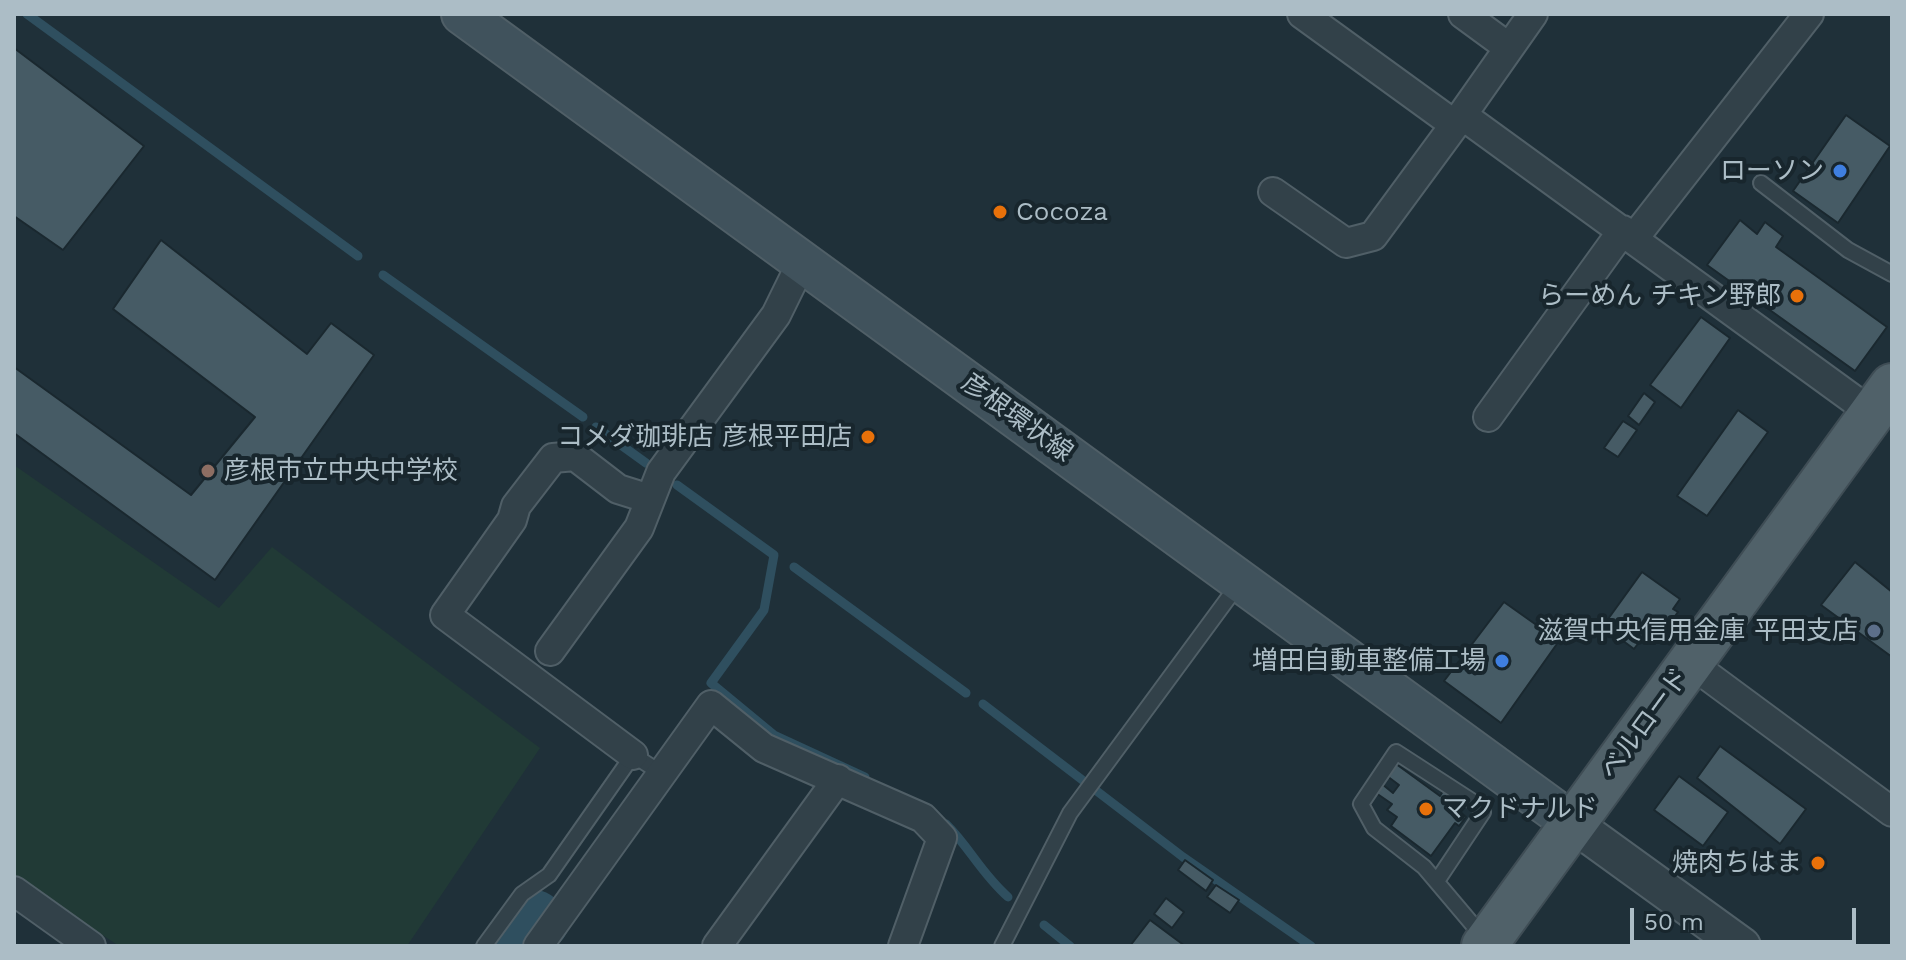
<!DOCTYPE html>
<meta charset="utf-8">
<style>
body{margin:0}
#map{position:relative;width:1906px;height:960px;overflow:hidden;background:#1f3039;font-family:"Work Sans",sans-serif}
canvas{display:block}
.frame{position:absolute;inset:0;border:16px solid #acbdc6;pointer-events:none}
.scale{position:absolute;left:1630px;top:908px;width:226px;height:36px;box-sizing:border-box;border:4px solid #acbdc6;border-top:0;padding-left:10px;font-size:24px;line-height:28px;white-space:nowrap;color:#acbdc6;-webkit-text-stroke:6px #18262d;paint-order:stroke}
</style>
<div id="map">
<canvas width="1906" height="960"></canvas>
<div class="frame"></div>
<div class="scale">50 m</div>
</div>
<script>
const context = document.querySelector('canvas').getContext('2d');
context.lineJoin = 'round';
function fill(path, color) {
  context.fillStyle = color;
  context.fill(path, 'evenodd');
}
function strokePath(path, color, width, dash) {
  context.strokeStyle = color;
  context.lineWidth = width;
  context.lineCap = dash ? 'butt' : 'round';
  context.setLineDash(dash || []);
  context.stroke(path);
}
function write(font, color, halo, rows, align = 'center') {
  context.font = font + ' "Work Sans","Noto Sans JP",sans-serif';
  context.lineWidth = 8;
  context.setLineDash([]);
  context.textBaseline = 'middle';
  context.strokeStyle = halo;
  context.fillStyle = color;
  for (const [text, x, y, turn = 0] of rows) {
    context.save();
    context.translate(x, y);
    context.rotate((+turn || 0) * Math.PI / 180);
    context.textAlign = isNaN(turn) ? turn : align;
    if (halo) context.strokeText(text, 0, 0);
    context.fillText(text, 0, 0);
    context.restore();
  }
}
const green = new Path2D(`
 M14,465L219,608L272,547L540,748L407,946H119L14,876Z`);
const stream = new Path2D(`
 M27,14L358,256
 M383,275L583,417
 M596,427L646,463
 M677,485L774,555L764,610L711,683L774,735L865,777
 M794,567L966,693
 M983,704L1183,857L1311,946
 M946,824C970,848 981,873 1008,897
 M1044,925L1070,946`);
const river = new Path2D(`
 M513,946L535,917L542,922`);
const building = new Path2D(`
 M14,48L144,146L63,250L14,216Z
 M1846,115L1890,146L1838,223L1793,191Z
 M1740,220L1757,234L1765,222L1783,236L1776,247L1887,327L1855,371L1707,265Z
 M161,240L307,354L331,323L374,355L215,580L14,433V367L191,495L255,417L113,309Z
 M1701,317L1730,338L1681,408L1650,385Z
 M1644,393L1655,402L1639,425L1628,416Z
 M1738,410L1768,432L1707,516L1677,496Z
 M1623,421L1637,430L1618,457L1604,448Z
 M1855,562L1892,592V657L1821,605Z
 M1642,572L1680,599L1673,609L1678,612L1655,644L1643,637L1634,649L1603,626Z
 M1504,602L1559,641L1501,723L1444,681Z
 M1720,746L1806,809L1780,844L1697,778Z
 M1392,761L1440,796L1443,791L1465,807L1460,812L1466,817L1459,826L1455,823L1431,856L1391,826L1397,817L1387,810L1392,804L1376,793L1382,784L1393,793L1399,785L1383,773Z
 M1679,776L1728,812L1703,846L1654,810Z
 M1185,860L1213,880L1206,891L1178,870Z
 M1216,885L1239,900L1230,913L1207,897Z
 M1166,898L1184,912L1172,928L1154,914Z
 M1150,920L1185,946H1130Z`);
const service = new Path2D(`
 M1761,183L1848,250L1892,274
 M1437,881L1483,812L1481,807L1396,752L1361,804L1374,828L1424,867L1484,938
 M484,946L522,894L549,875L633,755L661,773
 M1002,946L1070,813L1240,582`);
const minor = new Path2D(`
 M1302,14L1455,125
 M1463,14L1508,47
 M1533,14L1462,115L1872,413
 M1273,192L1346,243L1373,236L1462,115
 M1634,238L1809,14
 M1488,417L1623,230
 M550,651L639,528L661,472L776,315L802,262
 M1689,662L1892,812
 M633,755L445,615L512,520L516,506L553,458L575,456L618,489L650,499
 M14,891L91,946
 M538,946L711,705L764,748L923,818L942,838L903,946
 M717,946L838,779`);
const tertiary = new Path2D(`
 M1572,823L1742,946`);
const secondary = new Path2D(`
 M462,14L1572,823`);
const primary = new Path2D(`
 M1484,946L1892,386`);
const markers = [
 [1840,171,8,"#3f7fe0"],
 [1000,212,8,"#e8710a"],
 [1797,296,8,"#e8710a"],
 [868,437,8,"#e8710a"],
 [208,471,8,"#8d6e63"],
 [1874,631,8,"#5c6f8a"],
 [1502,661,8,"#3f7fe0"],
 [1426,809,8,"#e8710a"],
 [1818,863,8,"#e8710a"]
];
const poiNames = [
 ["ローソン",1824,171],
 ["Cocoza",1016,212,"left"],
 ["らーめん チキン野郎",1781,296],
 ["コメダ珈琲店 彦根平田店",852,437],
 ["彦根市立中央中学校",224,471,"left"],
 ["滋賀中央信用金庫 平田支店",1858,631],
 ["増田自動車整備工場",1486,661],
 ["マクドナルド",1442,809,"left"],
 ["焼肉ちはま",1802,863]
];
const streetNames = [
 ["彦根環状線",1017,418,36],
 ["ベルロード",1645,724,-54]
];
fill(green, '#213a36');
strokePath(stream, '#2f4f5f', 9);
strokePath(river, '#2f4f5f', 54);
fill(building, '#465b65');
strokePath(building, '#1a282f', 2);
strokePath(service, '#505f67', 18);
strokePath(minor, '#505f67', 32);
strokePath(tertiary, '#505f67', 40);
strokePath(secondary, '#505f67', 44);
strokePath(primary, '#3f4d55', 48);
strokePath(service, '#324149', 14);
strokePath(minor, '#324149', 28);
strokePath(tertiary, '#324149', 36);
strokePath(secondary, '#40525c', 40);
strokePath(primary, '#506169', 44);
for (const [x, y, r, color] of markers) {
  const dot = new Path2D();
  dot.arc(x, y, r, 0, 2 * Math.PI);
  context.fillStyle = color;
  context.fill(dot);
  strokePath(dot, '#18262d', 3);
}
write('26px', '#acbdc6', '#18262d', poiNames, 'right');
write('26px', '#acbdc6', '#18262d', streetNames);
</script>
